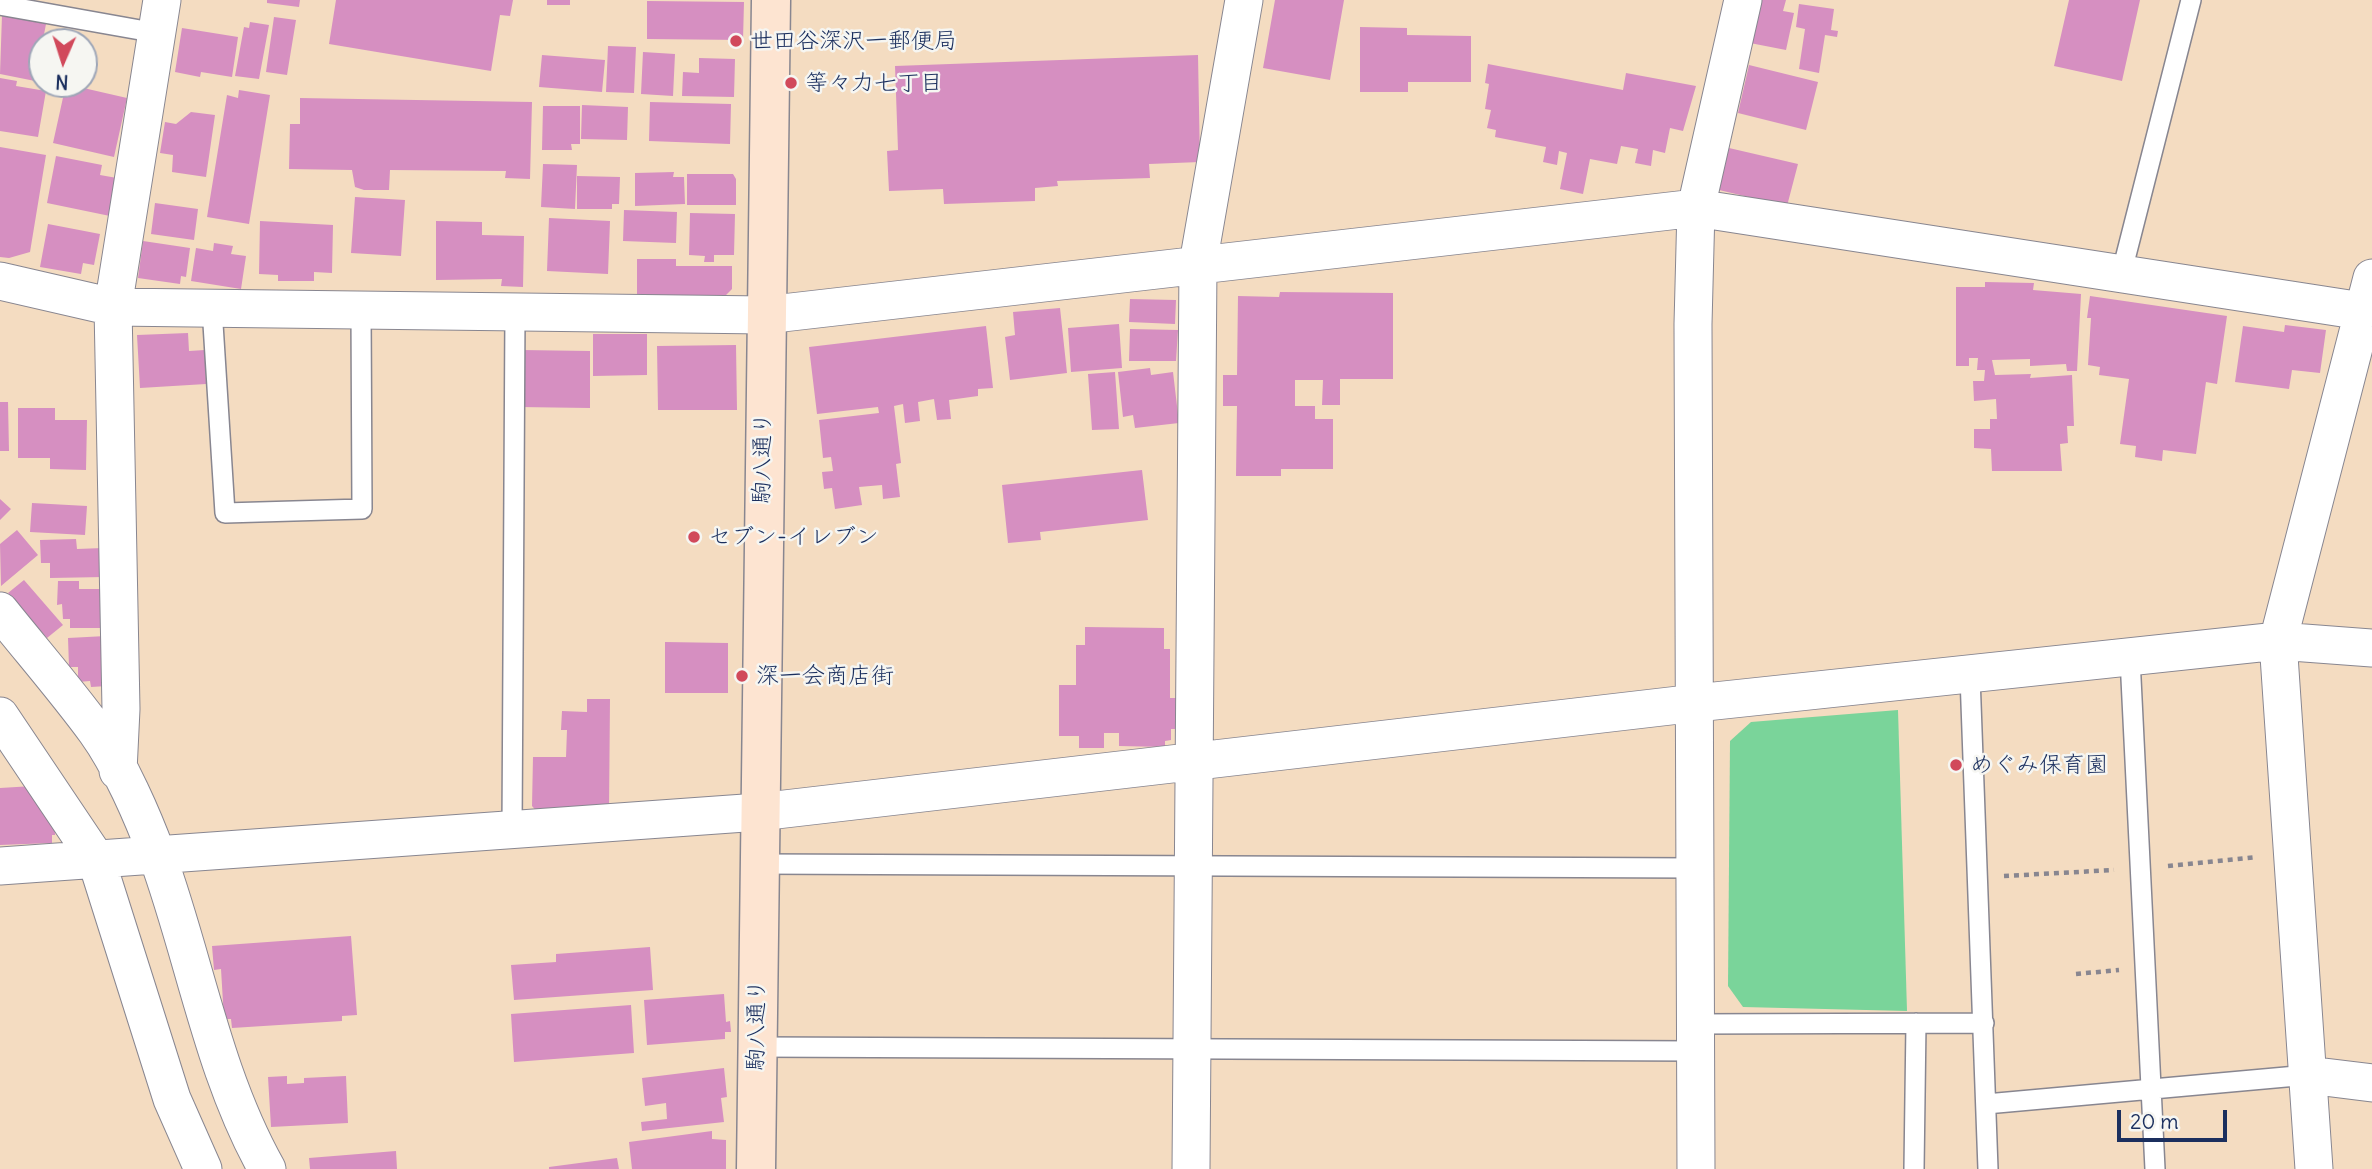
<!DOCTYPE html>
<meta charset="utf-8">
<style>
body{margin:0}
#map{position:relative;width:2372px;height:1169px;overflow:hidden;background:#f4dcc1;font-family:Delius,sans-serif}
canvas{display:block}
.north{position:absolute;left:28px;top:28px;width:70px;height:70px;box-sizing:border-box;background:#f6f6f2;border:2px solid #9ea6b7;border-radius:50%;rotate:183deg;font-size:19px;font-weight:700;line-height:28px;text-align:center;color:#1b2f5e}
.north::after{content:'';display:block;margin:auto;width:24px;height:32px;background:#d1495b;clip-path:polygon(50% 0,100% 100%,50% 72%,0 100%)}
.scale{position:absolute;left:2117px;top:1110px;width:110px;height:32px;box-sizing:border-box;border:4px solid #1b2f5e;border-top:0;padding-left:9px;font-size:21px;line-height:24px;white-space:nowrap;color:#1b2f5e;-webkit-text-stroke:5px #f6f6f2;paint-order:stroke}
</style>
<div id="map">
<canvas width="2372" height="1169"></canvas>
<div class="north">N</div>
<div class="scale">20 m</div>
</div>
<script>
const context = document.querySelector('canvas').getContext('2d');
context.lineJoin = 'round';
function fill(path, color) {
  context.fillStyle = color;
  context.fill(path, 'evenodd');
}
function strokePath(path, color, width, dash) {
  context.strokeStyle = color;
  context.lineWidth = width;
  context.lineCap = dash ? 'butt' : 'round';
  context.setLineDash(dash || []);
  context.stroke(path);
}
function write(font, color, halo, rows, align = 'center') {
  context.font = font + ' Delius,"Klee One",sans-serif';
  context.lineWidth = 5;
  context.setLineDash([]);
  context.textBaseline = 'middle';
  context.strokeStyle = halo;
  context.fillStyle = color;
  for (const [text, x, y, turn = 0] of rows) {
    context.save();
    context.translate(x, y);
    context.rotate((+turn || 0) * Math.PI / 180);
    context.textAlign = isNaN(turn) ? turn : align;
    if (halo) context.strokeText(text, 0, 0);
    context.fillText(text, 0, 0);
    context.restore();
  }
}
const green = new Path2D(`
 M1898,710L1907,1011L1743,1007L1728,986L1730,741L1751,722Z`);
const building = new Path2D(`
 M267,0H300L299,7L267,3Z
 M336,0H513L510,16L500,15L491,71L329,44Z
 M547,0H570V5H547Z
 M1275,0H1344L1330,80L1263,68Z
 M1759,0H1786L1783,11L1794,13L1786,50L1750,43Z
 M2069,0H2140L2122,81L2054,66Z
 M647,1L744,2L743,40L647,39Z
 M1799,4L1834,9L1831,30L1838,31L1837,37L1825,35L1819,73L1799,69L1805,29L1796,27Z
 M2,15L46,24L35,81L0,74Z
 M274,17L296,20L287,75L266,72Z
 M250,22L269,25L259,79L235,76L244,27L249,28Z
 M1360,27L1407,28V35L1471,36V82H1408V92H1360Z
 M182,28L238,37L232,77L201,72L200,77L175,72Z
 M608,46L636,47L634,93L606,92Z
 M643,52L675,54L673,96L641,94Z
 M542,55L605,60L602,92L539,87Z
 M1198,55L1200,162L1149,164L1150,178L1057,181L1058,186L1035,188V201L944,204L943,189L889,191L887,151L898,150L895,66Z
 M699,58L735,59L734,97L682,96L683,72L699,73Z
 M1488,64L1623,90L1626,73L1696,86L1683,131L1670,128L1665,153L1653,150L1651,166L1635,163L1638,149L1621,146L1617,164L1590,159L1583,194L1560,189L1567,153L1559,151L1557,165L1543,162L1546,147L1495,137L1496,130L1487,128L1491,110L1485,109L1489,84L1485,83Z
 M1749,65L1818,82L1806,130L1738,113Z
 M0,78L17,81L16,86L46,91L38,137L0,131Z
 M66,84L127,98L114,157L53,143Z
 M239,90L270,95L249,224L207,217L227,95L238,98Z
 M300,98L532,102L530,179L505,178L506,171L390,170L389,190H364L355,187L352,170L289,169L290,124H300Z
 M650,102L731,104L730,144L649,141Z
 M582,105L628,107L627,140L581,139Z
 M543,106H580V144H571L572,150H542Z
 M191,112L215,115L206,177L172,172L173,155L160,153L165,122L176,124Z
 M0,147L46,155L30,252L9,258L0,257Z
 M1729,148L1798,164L1787,206L1719,190Z
 M56,156L102,165L100,175L117,178L110,216L47,203Z
 M543,164L577,165L575,209L541,207Z
 M674,172L673,177H684L685,204L635,206V173Z
 M687,174H733L736,179V205H687Z
 M577,176L620,177L619,204H612V209H577Z
 M355,197L405,200L401,256L351,253Z
 M155,203L198,209L194,240L151,234Z
 M624,210L677,212L676,243L623,241Z
 M690,213L735,214L734,255H714V262H704L705,256L689,255Z
 M549,218L610,221L608,274L547,271Z
 M260,221L333,225L332,273L314,272V281H278V275L259,274Z
 M436,221L482,222V235L524,236L523,287L501,286L502,279L436,280Z
 M48,224L100,234L94,265L83,263L81,274L40,267Z
 M143,241L190,248L186,277L181,276L180,284L138,278Z
 M214,243L233,246L231,254L246,256L241,289L191,281L196,248L213,251Z
 M637,259H676V266H732V289L722,299L637,298Z
 M1985,282L2034,283L2033,290L2081,294L2077,371H2067L2066,364L2030,366V359L1992,360L1995,375L2031,374L2030,378L2072,375L2074,426H2067L2068,443L2060,444L2062,471H1992L1991,449L1974,448V429H1990V419H1997L1996,399L1974,401L1973,381H1984L1985,370H1977L1978,358H1969V366H1956V287H1985Z
 M1280,292L1393,293V379H1340V405H1322L1323,380H1295V406H1315V419H1333V469H1281V476H1236L1237,406H1223V375H1237L1238,296L1279,297Z
 M2090,296L2227,316L2217,384L2206,382L2196,454L2163,450L2162,461L2135,457L2136,446L2120,444L2129,379L2099,375L2100,367L2088,365L2091,318H2087Z
 M1130,299L1176,300L1175,324L1129,322Z
 M1060,308L1067,373L1010,380L1005,337L1015,335L1013,312Z
 M1119,324L1122,368L1071,372L1068,328Z
 M2285,325L2326,330L2320,373L2292,370L2289,389L2235,382L2243,326L2284,332Z
 M986,326L993,388L978,389V396L949,400L951,419L937,420L934,399L918,402L920,421L905,423L903,404L894,406L901,463L896,464L900,497L883,499L882,485L859,487L862,505L835,509L832,488L824,489L822,472L833,471L831,457L823,458L819,420L879,413L878,407L817,414L809,347Z
 M1130,329L1178,330L1176,361H1129Z
 M188,333L189,351L205,350L206,384L140,388L137,335Z
 M593,334H647V375L593,376Z
 M736,345L737,410H658L657,346Z
 M521,350L590,351V408L519,407Z
 M1150,368L1151,375L1173,372L1179,423L1135,428L1133,415L1123,417L1118,372Z
 M1115,372L1119,429L1092,430L1088,374Z
 M0,402H8L9,451H0Z
 M18,408H55V420H87L86,470L50,469V458H18Z
 M1142,470L1148,520L1040,532L1041,540L1008,543L1002,485Z
 M0,499L11,509L0,520Z
 M32,503L87,506L85,535L30,532Z
 M17,530L38,555L1,586L0,544Z
 M76,539L77,549L103,548L104,577L50,578V563H41L40,540Z
 M24,580L63,625L47,638L8,593Z
 M58,581H79V589H104V628H70V619H63L62,604L57,605Z
 M1085,627L1164,628V649H1170V698H1177V729H1171V740L1165,741V747L1119,746V733H1104V748H1079V736H1059V685H1076V645H1085Z
 M106,636L107,686L91,687L90,681L78,682V667H69L68,638Z
 M665,642L728,643V693H665Z
 M587,699H610L609,811L539,814L532,806L533,757H566L567,730H561L562,711L587,712Z
 M33,786L54,803L55,835H52V843L0,845V788Z
 M351,936L357,1015L342,1016V1021L232,1028L231,1019H224L221,969L214,970L212,946Z
 M650,947L653,990L514,1000L511,965L556,962V954Z
 M724,994L726,1022L730,1021L731,1032H725V1039L647,1045L644,1000Z
 M631,1005L634,1053L514,1062L511,1014Z
 M724,1068L727,1097L721,1098L724,1122L642,1131L641,1122L667,1119L666,1103L645,1106L642,1078Z
 M287,1076V1084L304,1083V1078L346,1076L348,1123L271,1127L268,1077Z
 M712,1131V1139L726,1140V1169H632L629,1142Z
 M396,1151L397,1169H310L309,1158Z
 M617,1158L619,1169H549V1167Z`);
const path = new Path2D(`
 M2168,866L2257,857
 M2004,876L2114,870
 M2076,974L2119,970`);
const lane = new Path2D(`
 M0,5L157,33
 M2121,275L2191,0
 M212,308L225,513L362,509L361,310
 M2130,658L2155,1169
 M1970,676L1988,1169
 M512,830L515,312
 M759,864L1695,868
 M1696,1024L1984,1023
 M757,1047L1696,1051
 M1986,1104L2308,1075
 M1914,1169L1916,1023`);
const street = new Path2D(`
 M0,281L113,307L765,315L1696,208L2362,311
 M0,611C32,651 66,690 96,731C120,764 143,817 157,855C195,959 212,1071 267,1169
 M0,716L96,859L172,1099L203,1169
 M118,771L121,709L113,307L162,0
 M0,866L759,812L1696,703L2278,641L2372,648
 M2308,1075L2372,1083
 M1191,1169L1198,264L1244,0
 M1696,1169L1693,324L1696,208L1743,0
 M2314,1169L2278,641L2372,278`);
const secondary = new Path2D(`
 M756,1169L771,0`);
const markers = [
 [736,41,7,"#d1495b"],
 [791,83,7,"#d1495b"],
 [694,537,7,"#d1495b"],
 [742,676,7,"#d1495b"],
 [1956,765,7,"#d1495b"]
];
const poiNames = [
 ["世田谷深沢一郵便局",750,41],
 ["等々力七丁目",805,83],
 ["セブン-イレブン",708,537],
 ["深一会商店街",756,676],
 ["めぐみ保育園",1970,765]
];
const streetNames = [
 ["駒八通り",763,458,-89],
 ["駒八通り",757,1025,-89]
];
fill(green, '#7ad49a');
fill(building, '#d68fc1');
strokePath(lane, '#888690', 22);
strokePath(street, '#888690', 39);
strokePath(secondary, '#888690', 41);
strokePath(path, '#888690', 4.5, [5, 5]);
strokePath(lane, '#fff', 19);
strokePath(street, '#fff', 37);
strokePath(secondary, '#fde4d1', 38);
for (const [x, y, r, color] of markers) {
  const dot = new Path2D();
  dot.arc(x, y, r, 0, 2 * Math.PI);
  context.fillStyle = color;
  context.fill(dot);
  strokePath(dot, '#f6f6f2', 2.5);
}
write('23px', '#1b2f5e', '#f6f6f2', poiNames, 'left');
write('23px', '#1b2f5e', '#f6f6f2', streetNames);
</script>
